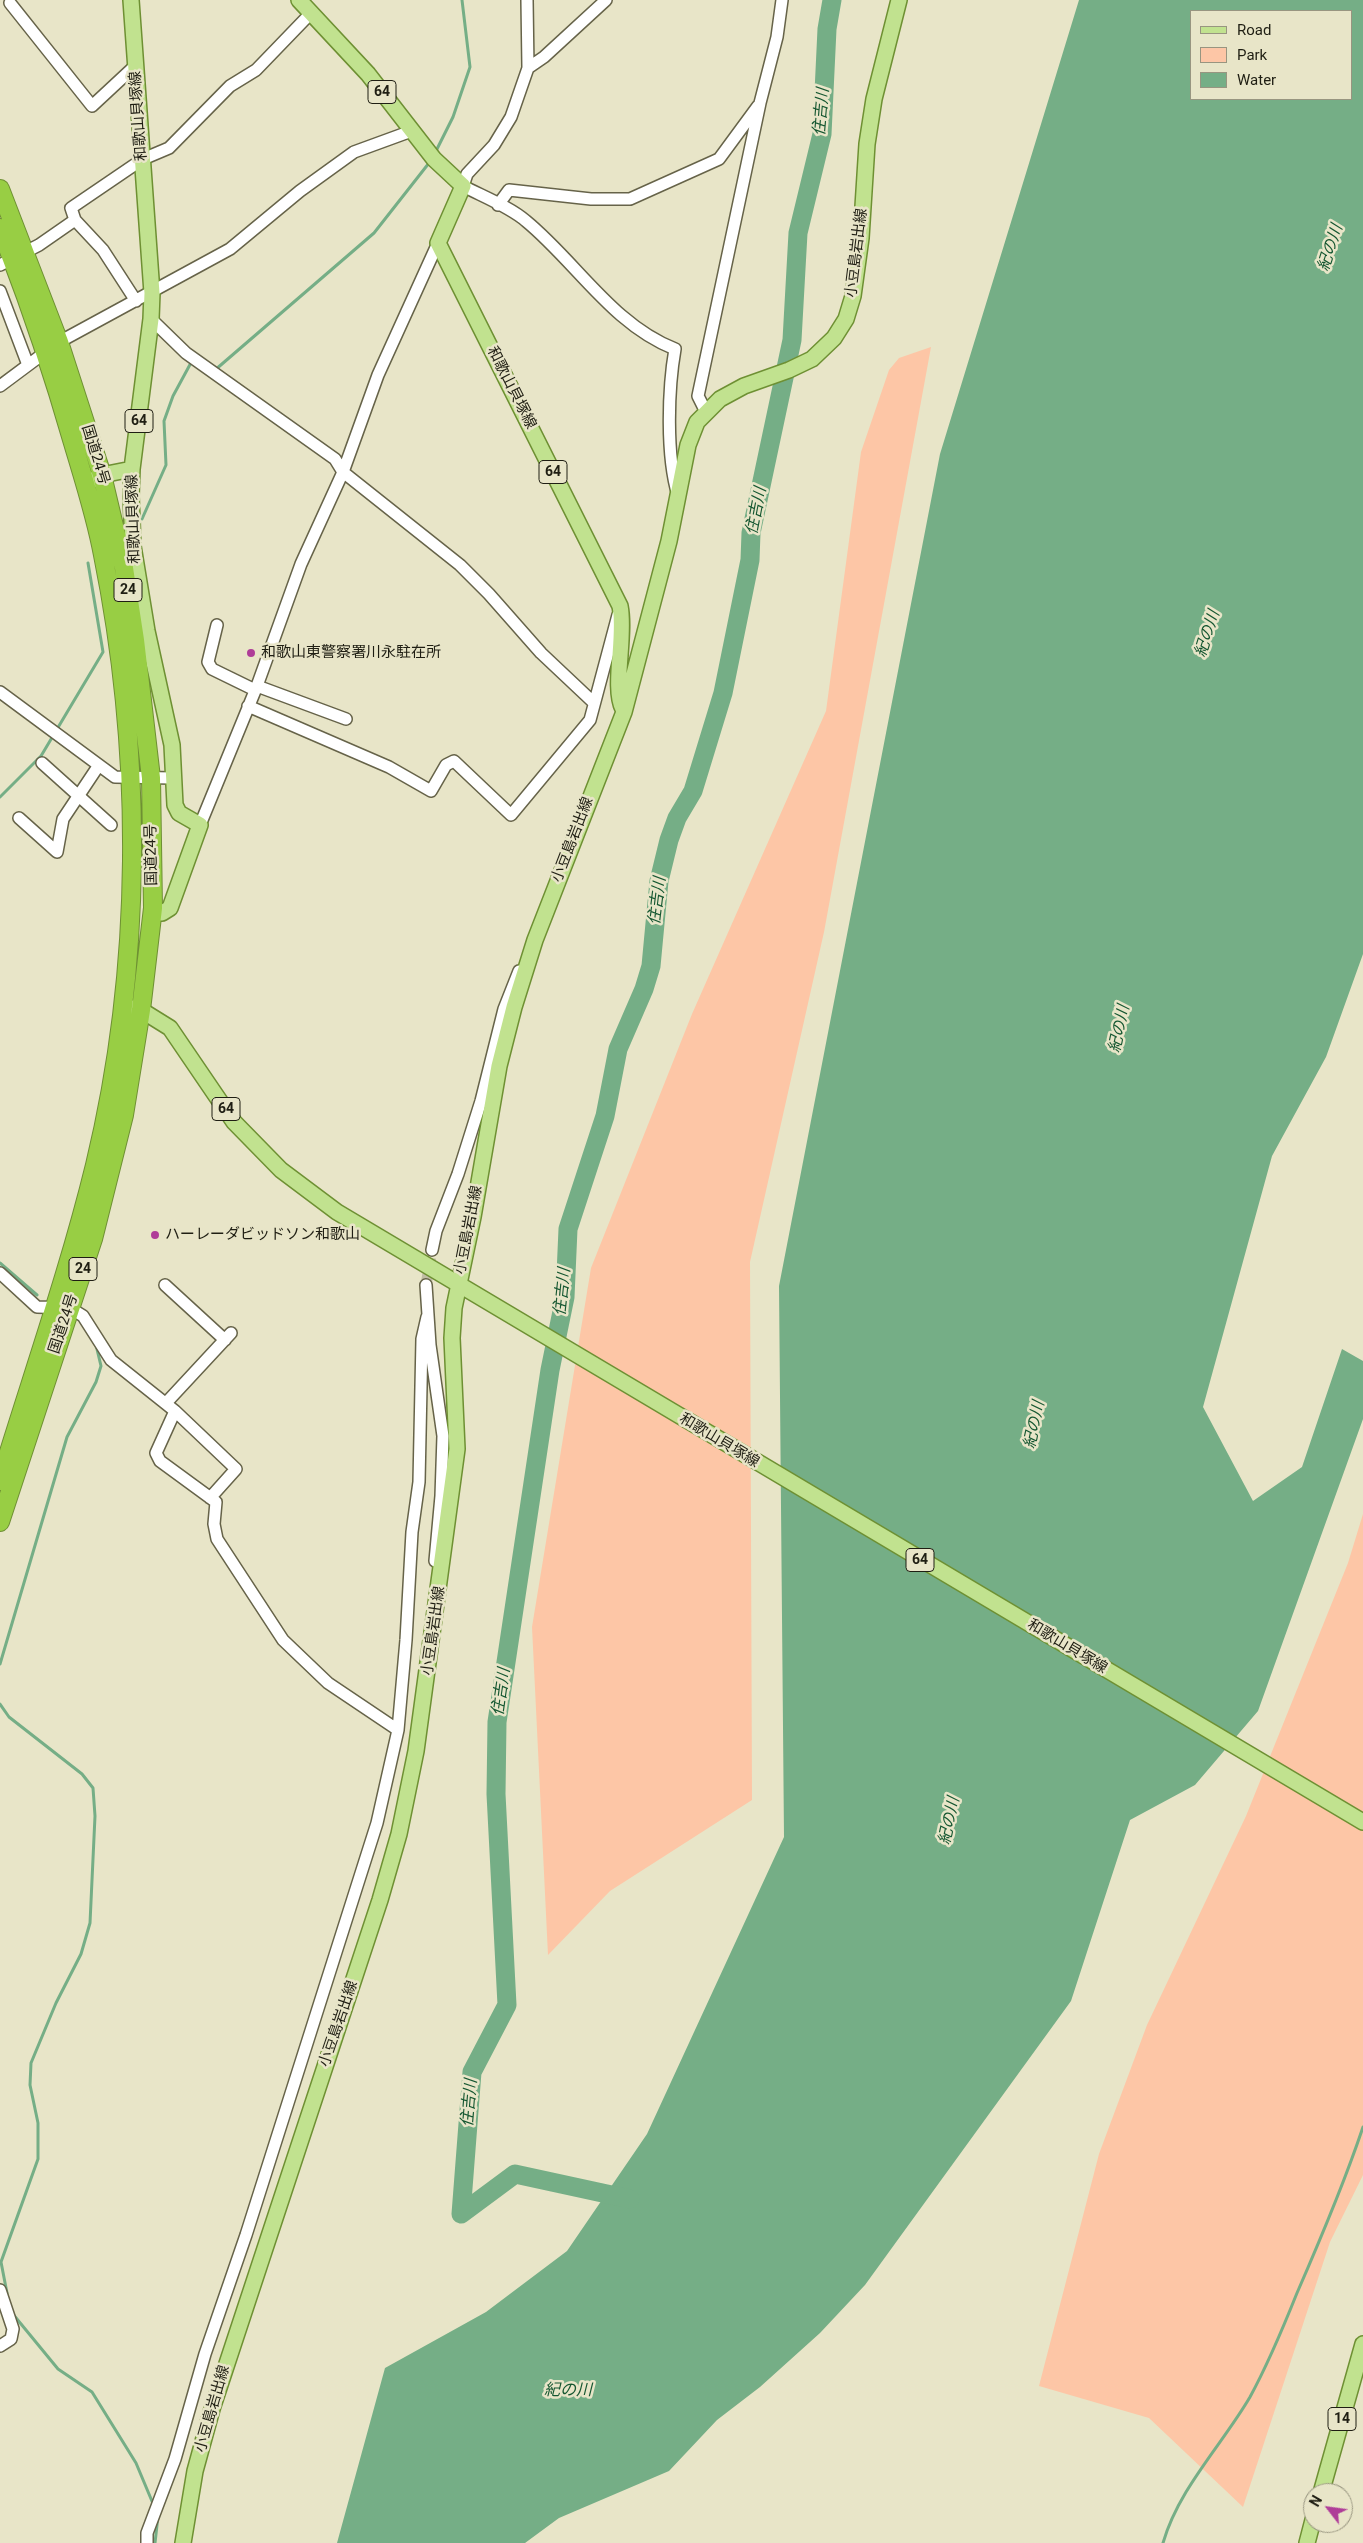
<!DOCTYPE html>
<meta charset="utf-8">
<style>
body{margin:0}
#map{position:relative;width:1363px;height:2543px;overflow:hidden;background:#e8e5c8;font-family:Roboto,sans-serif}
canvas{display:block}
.legend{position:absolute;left:1190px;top:10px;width:162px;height:90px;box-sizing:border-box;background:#e8e5c8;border:1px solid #989580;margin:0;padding:6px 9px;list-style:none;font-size:15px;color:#1f1e13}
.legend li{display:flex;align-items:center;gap:10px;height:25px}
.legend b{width:25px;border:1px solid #989580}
.north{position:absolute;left:1303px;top:2483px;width:50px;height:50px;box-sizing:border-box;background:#e8e5c8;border:1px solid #989580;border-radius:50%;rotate:300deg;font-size:14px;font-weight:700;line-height:20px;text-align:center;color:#1f1e13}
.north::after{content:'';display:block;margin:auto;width:18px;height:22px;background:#af3d98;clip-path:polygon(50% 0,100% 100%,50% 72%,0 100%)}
</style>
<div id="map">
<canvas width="1363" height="2543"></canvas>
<ul class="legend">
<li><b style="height:6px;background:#c1e28f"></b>Road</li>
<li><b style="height:14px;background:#fdc6a6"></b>Park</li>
<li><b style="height:14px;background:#75ae86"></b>Water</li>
</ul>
<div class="north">N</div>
</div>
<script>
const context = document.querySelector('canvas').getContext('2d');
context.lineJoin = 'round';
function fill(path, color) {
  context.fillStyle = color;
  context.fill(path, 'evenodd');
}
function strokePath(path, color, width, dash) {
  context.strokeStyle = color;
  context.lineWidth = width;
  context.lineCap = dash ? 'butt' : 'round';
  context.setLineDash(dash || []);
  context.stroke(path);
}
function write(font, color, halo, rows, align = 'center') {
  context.font = font + ' Roboto,"Noto Sans JP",sans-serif';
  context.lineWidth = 5;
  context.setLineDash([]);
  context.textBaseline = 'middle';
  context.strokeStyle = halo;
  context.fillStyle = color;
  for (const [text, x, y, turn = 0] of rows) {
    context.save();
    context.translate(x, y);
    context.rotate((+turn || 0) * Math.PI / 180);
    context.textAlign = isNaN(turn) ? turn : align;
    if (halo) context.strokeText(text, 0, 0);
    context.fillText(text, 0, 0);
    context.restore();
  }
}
const green = new Path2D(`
 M931,347L824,932L750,1262L752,1800L610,1891L548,1955L532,1627L591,1268L692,1014L826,711L861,452L889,370L899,358Z
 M1363,1514V2175L1330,2242L1243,2507L1149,2418L1039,2386L1099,2154L1147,2025L1246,1816L1348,1563Z`);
const water = new Path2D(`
 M1079,0H1363V954L1326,1057L1272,1156L1203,1407L1253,1501L1302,1467L1342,1349L1363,1361V1419L1258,1711L1195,1785L1130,1820L1071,2001L865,2285L820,2333L760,2387L717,2420L669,2471L559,2518L525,2543H337L385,2368L486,2312L567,2251L647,2134L784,1837L779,1286L940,454ZM1192,11H1352V99H1192Z`);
const stream = new Path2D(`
 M436,151L453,117L470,67L462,0
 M215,370L374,233L429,163
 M142,519L166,465L164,421L173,396L193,359
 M0,797L41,756L103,652L88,563
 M0,1263L37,1295
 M0,1664L67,1437L96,1382L101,1366L96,1345
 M0,1704L9,1717L82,1774L93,1788L95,1816L90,1923L81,1954L56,2003L31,2063L30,2085L38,2123V2159L1,2262L7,2293
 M12,2313L58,2369L92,2392L136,2463L154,2506
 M155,2543L158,2516
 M1163,2543C1179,2488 1222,2445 1250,2397C1268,2364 1283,2328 1297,2293C1321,2238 1344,2184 1363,2127`);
const river = new Path2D(`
 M630,2199L515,2174L461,2214L472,2072L507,2005L496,1794L497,1722L550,1370L565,1297L568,1229L605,1116L618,1049L644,989L651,966L659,881L669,840L677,818L693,791L723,693L750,560L751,533L792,340L798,233L822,134L827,29L832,0`);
const minorTunnel = new Path2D(`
 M426,1285L432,1250`);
const minor = new Path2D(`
 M527,0L528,68L511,117L494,145L467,174L463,186C482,196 510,207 526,221C576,262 613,325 675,349C668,389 666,456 678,495
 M10,3L92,106L135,66
 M528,68L544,57L606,0
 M498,205L509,190L591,199H630L719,159L758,106
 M75,220L103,250L136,301
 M0,265L39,245L75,220L71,208L143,159L169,148L230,86L256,70L311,13
 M0,291L28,365
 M151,319L186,353L335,459L343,472L460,565L489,594L541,653L593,702
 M0,386L59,342L230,249L300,191L354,152L406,133L411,128
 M706,412L698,396L760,103L777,37L782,0
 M217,625L208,662L212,669L255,690
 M257,686L346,719
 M0,692L115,777L173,778
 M248,706L389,767L431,791L446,765L454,761L511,815L590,720L618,615
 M42,763L111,825
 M19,818L57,852L63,819L99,765
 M200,825L257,686L301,564L343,472L378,375L438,243
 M432,1250L436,1231L458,1174L481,1101L504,1009L519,971
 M0,1273L37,1307L70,1308L83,1316L111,1360L175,1411L156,1453L160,1461L216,1502L214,1524L217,1539L283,1640L328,1683L398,1730
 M165,1285L225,1340
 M426,1285L430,1345L443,1436L441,1496L435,1561
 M166,1403L231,1333
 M175,1411L236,1469L210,1498
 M0,2290L13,2329L11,2339L0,2346
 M147,2543V2533L175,2459L205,2354L246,2235L377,1823L398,1730L406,1640L412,1532L419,1482L422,1339L427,1317`);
const major = new Path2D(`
 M131,0L152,293L151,319L132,469L131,496L133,546L147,631L172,745L175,805L179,813L200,825L170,908L162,913L153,912
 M299,0L368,74L434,159L463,186L438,243L620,606C626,635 612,688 623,709
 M93,480L102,475L132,469
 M132,1008L141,1010L170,1028L234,1122L281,1170L337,1212L1363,1822
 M1321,2493L1363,2344
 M183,2543L195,2471L212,2409L380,1900L399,1834L416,1751L457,1449L452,1338L454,1308L473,1217L499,1066L514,1007L535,940L624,712L669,541L688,445L697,422L720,399L744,386L789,370L812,359L834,338L846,319L853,296L861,238L867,144L874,99L899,0
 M1307,2543L1313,2520`);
const highway = new Path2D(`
 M0,189L59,342L102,475L124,568L135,640L151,778L153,908L141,1010L124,1115L93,1239L0,1522
 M0,228C28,298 52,370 73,443C84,480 96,517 103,555C143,754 143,967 95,1165C69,1271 32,1376 0,1481`);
const markers = [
 [251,653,5,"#af3d98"],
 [155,1235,5,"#af3d98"]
];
const shields = [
 [382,92,28],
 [139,421,28],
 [553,472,28],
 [128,590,28],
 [226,1109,28],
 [83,1269,28],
 [920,1560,28],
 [1342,2419,28]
];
const shieldNames = [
 ["64",382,92],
 ["64",139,421],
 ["64",553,472],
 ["24",128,590],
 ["64",226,1109],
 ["24",83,1269],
 ["64",920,1560],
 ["14",1342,2419]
];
const streetNames = [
 ["和歌山貝塚線",139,116,-94],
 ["小豆島岩出線",857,253,-83],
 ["和歌山貝塚線",511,388,63],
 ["国道24号",95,455,73],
 ["和歌山貝塚線",134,519,-92],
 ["小豆島岩出線",573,840,-69],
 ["国道24号",152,855,-91],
 ["小豆島岩出線",469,1230,-79],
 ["国道24号",64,1324,-72],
 ["和歌山貝塚線",719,1441,31],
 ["小豆島岩出線",434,1631,-82],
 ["和歌山貝塚線",1067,1647,31],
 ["小豆島岩出線",339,2024,-71],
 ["小豆島岩出線",213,2409,-74]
];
const poiNames = [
 ["和歌山東警察署川永駐在所",261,653],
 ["ハーレーダビッドソン和歌山",165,1235]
];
const waterNames = [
 ["住吉川",822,112,-85],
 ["紀の川",1331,248,-72],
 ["住吉川",757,511,-79],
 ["紀の川",1208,634,-72],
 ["住吉川",658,901,-83],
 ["紀の川",1120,1029,-78],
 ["住吉川",563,1292,-84],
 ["紀の川",1035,1425,-78],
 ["住吉川",502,1692,-82],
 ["紀の川",950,1821,-78],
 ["住吉川",470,2103,-85],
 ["紀の川",568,2391]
];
fill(green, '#fdc6a6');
fill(water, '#75ae86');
strokePath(stream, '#75ae86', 3);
strokePath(river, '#75ae86', 19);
strokePath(minorTunnel, '#c0bda4', 11, [11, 5.5]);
strokePath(minor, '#666349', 14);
strokePath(major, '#6e9033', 18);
strokePath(highway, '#6e9033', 20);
strokePath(minor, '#fff', 11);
strokePath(major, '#c1e28f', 15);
strokePath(highway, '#98ce44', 18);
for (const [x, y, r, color] of markers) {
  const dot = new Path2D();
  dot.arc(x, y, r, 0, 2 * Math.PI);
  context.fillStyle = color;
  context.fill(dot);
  strokePath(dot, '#e8e5c8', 2);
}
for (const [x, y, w] of shields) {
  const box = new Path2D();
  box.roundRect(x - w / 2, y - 11.5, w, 23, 4);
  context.fillStyle = '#e8e5c8';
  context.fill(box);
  strokePath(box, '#1f1e13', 1);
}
write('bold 14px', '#1f1e13', null, shieldNames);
write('15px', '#1f1e13', '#e8e5c8', streetNames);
write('15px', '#1f1e13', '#e8e5c8', poiNames, 'left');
write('italic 16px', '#155731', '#e8e5c8', waterNames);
</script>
